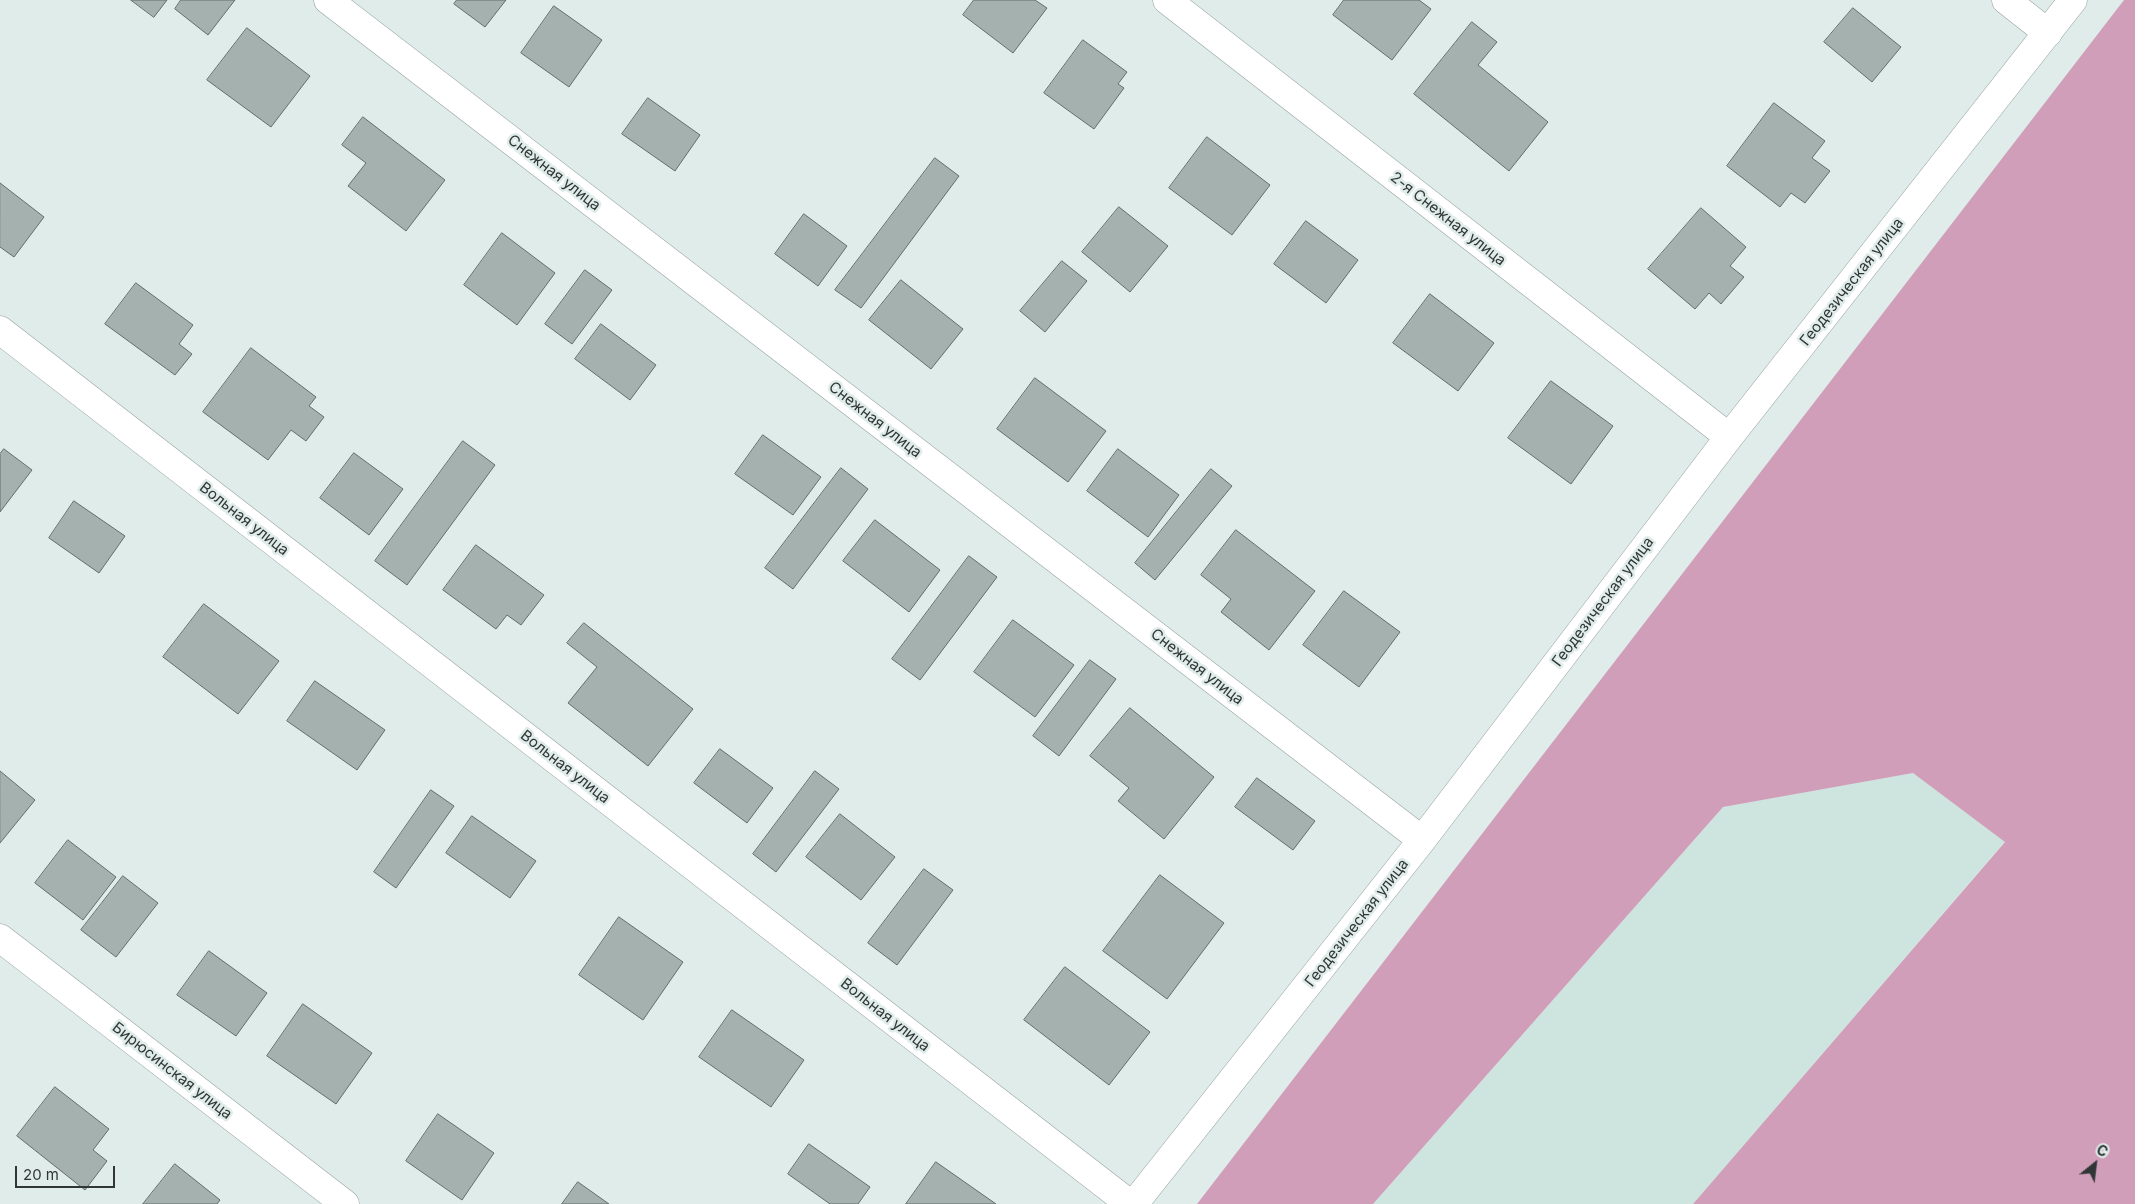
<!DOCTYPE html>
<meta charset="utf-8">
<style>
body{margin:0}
#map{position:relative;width:2135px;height:1204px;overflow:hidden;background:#dfece9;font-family:Inter,sans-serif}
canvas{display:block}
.north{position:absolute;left:2070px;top:1139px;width:50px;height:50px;-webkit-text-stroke:4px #dfece9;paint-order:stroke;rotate:29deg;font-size:14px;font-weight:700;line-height:20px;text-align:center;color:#303635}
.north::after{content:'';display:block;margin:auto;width:18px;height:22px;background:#303635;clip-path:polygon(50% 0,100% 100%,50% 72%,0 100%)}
.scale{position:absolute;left:15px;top:1166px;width:100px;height:22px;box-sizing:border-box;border:2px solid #303635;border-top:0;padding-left:6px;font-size:15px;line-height:18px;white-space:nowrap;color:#303635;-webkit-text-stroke:4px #dfece9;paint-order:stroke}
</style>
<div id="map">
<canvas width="2135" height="1204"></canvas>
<div class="north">С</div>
<div class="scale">20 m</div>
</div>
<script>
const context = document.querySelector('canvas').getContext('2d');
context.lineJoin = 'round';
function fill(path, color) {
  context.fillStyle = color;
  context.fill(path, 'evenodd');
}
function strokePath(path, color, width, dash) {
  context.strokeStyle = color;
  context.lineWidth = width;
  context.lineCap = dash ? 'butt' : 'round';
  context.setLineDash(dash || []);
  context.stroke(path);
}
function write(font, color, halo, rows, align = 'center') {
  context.font = font + ' Inter,sans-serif';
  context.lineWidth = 5;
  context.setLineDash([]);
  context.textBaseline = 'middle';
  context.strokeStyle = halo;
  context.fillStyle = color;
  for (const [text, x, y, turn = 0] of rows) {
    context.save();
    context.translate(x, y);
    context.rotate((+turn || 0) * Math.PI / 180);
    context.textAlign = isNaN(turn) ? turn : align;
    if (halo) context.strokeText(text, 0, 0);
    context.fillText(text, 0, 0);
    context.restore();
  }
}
const built = new Path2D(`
 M1913,773L2005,841L1693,1204H1373L1723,807Z`);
const forest = new Path2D(`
 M2124,0H2135V1204H1693L2005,842L1913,773L1723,807L1373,1204H1197Z`);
const building = new Path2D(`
 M131,0H167L154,17Z
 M181,0H235L208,35L175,9Z
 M457,0H506L485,27L454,4Z
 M974,0H1035L1047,8L1013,53L963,15Z
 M1344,0H1419L1431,9L1392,60L1333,15Z
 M554,6L602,40L569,87L521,53Z
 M1853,8L1901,47L1872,82L1824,42Z
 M1472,22L1497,42L1478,65L1548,122L1509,171L1414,94Z
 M247,28L310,76L271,127L207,80Z
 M1083,40L1127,72L1118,84L1124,88L1094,129L1044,93Z
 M648,98L700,135L675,171L622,134Z
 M1774,103L1825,141L1812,158L1830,171L1805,203L1791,193L1780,207L1727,166Z
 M363,117L445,180L406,231L348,186L366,163L342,145Z
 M1207,137L1270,185L1232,235L1169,188Z
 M935,158L959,176L861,308L835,290Z
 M0,183L44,217L14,257L0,247Z
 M1119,207L1168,246L1130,292L1082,252Z
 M1701,208L1746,247L1730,266L1744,277L1721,304L1709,293L1695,309L1648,269Z
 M804,214L847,246L818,286L775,254Z
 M1306,221L1358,260L1326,303L1274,264Z
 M502,233L555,273L517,325L464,285Z
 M1062,261L1087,281L1045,332L1020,311Z
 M585,270L612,290L572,344L545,324Z
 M901,280L963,329L931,369L869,320Z
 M136,283L193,325L179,344L192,354L175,375L105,324Z
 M1430,294L1494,343L1458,391L1393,343Z
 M601,324L656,365L630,400L575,359Z
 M251,348L316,397L309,406L324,417L306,441L291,430L268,460L203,412Z
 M1035,378L1106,431L1068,482L997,429Z
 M1551,381L1613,426L1571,484L1508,438Z
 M763,435L821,477L793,515L735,474Z
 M463,441L495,465L407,585L375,561Z
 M4,449L32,470L0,512V454Z
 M1118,449L1179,495L1148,537L1087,491Z
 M354,453L403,489L369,535L320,498Z
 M841,468L868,489L793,589L765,568Z
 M1211,469L1232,486L1155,580L1135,563Z
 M74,501L125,536L99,573L49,538Z
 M875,520L940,570L909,612L843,561Z
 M1236,530L1315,591L1269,650L1221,612L1231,599L1201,575Z
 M476,545L544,595L521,625L507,615L496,629L443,590Z
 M969,556L997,577L920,680L892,659Z
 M1344,591L1400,632L1359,687L1303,645Z
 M204,604L279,661L238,714L163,657Z
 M1013,620L1074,665L1035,717L974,672Z
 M584,623L693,709L648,766L568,703L597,667L567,643Z
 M1090,660L1116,679L1059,756L1033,736Z
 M315,681L385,730L357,770L287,721Z
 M1130,708L1214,777L1164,839L1118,801L1129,788L1090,756Z
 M720,749L773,788L747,823L694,783Z
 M0,771L35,800L0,843Z
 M815,771L839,789L776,872L753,854Z
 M1257,778L1315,821L1293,850L1235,807Z
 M431,790L454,806L396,888L374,872Z
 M840,814L895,857L861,900L806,857Z
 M472,816L536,861L510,898L446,853Z
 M68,840L116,877L83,920L35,883Z
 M924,869L953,890L897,965L868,943Z
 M1160,875L1224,923L1167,999L1103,951Z
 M123,876L158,903L116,957L81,930Z
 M619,917L683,962L643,1020L579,975Z
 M209,951L267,993L236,1036L177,995Z
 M1065,967L1150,1032L1109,1085L1024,1020Z
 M303,1004L372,1053L336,1104L267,1056Z
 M732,1010L804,1060L771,1107L699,1057Z
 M55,1087L109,1129L93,1150L107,1161L85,1190L17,1136Z
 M438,1114L494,1153L462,1200L406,1161Z
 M809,1144L870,1187L858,1204H830L788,1174Z
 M936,1162L996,1204H906Z
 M175,1164L220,1200L217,1204H143Z
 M578,1182L609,1204H562Z`);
const minor = new Path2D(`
 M328,0L1422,840
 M1167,0L1729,437
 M2006,0L2048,33
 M0,330L1130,1204
 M0,938L345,1204
 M1134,1204L1422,840L1729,437L2073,0`);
const streetNames = [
 ["Снежная улица",554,173,38],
 ["2-я Снежная улица",1448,219,38],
 ["Геодезическая улица",1852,282,-52],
 ["Снежная улица",875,420,38],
 ["Вольная улица",244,519,38],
 ["Геодезическая улица",1603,602,-53],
 ["Снежная улица",1197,667,38],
 ["Вольная улица",565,767,38],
 ["Геодезическая улица",1357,923,-52],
 ["Вольная улица",885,1015,38],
 ["Бирюсинская улица",172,1071,38]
];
fill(built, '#cde4df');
fill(forest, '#d19eba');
fill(building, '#a4b1ae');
strokePath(building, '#626e6c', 1);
strokePath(minor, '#96a3a0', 29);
strokePath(minor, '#fff', 28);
write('15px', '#303635', '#dfece9', streetNames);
</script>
